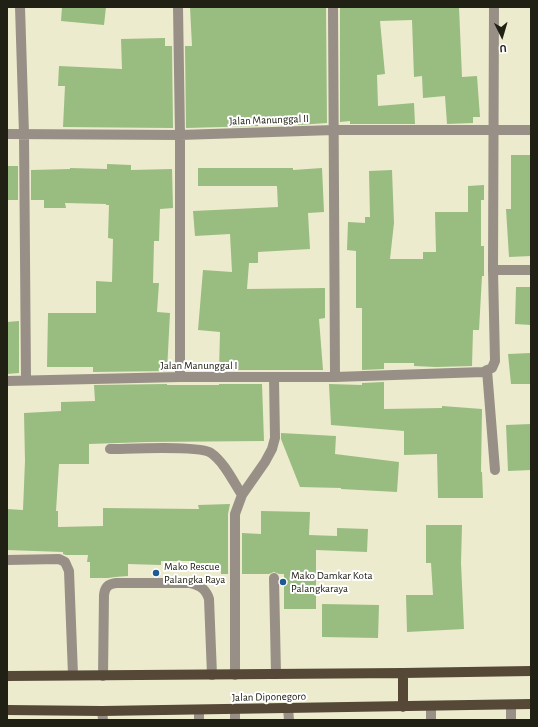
<!DOCTYPE html>
<style>
body{margin:0}
#map{position:relative;width:538px;height:727px;overflow:hidden;background:#edebcd;font-family:"Alegreya Sans",sans-serif}
canvas{display:block}
.frame{position:absolute;inset:0;border:8px solid #212015;pointer-events:none}
.north{position:absolute;left:482px;top:16px;width:40px;height:40px;-webkit-text-stroke:3px #fff;paint-order:stroke;rotate:175deg;font-size:11px;font-weight:700;line-height:16px;text-align:center;color:#212015}
.north::after{content:'';display:block;margin:auto;width:14px;height:18px;background:#212015;clip-path:polygon(50% 0,100% 100%,50% 72%,0 100%)}
</style>
<div id="map">
<canvas width="538" height="727"></canvas>
<div class="frame"></div>
<div class="north">U</div>
</div>
<script>
const context = document.querySelector('canvas').getContext('2d');
context.lineJoin = 'round';
function fill(path, color) {
  context.fillStyle = color;
  context.fill(path, 'evenodd');
}
function strokePath(path, color, width, dash) {
  context.strokeStyle = color;
  context.lineWidth = width;
  context.lineCap = dash ? 'butt' : 'round';
  context.setLineDash(dash || []);
  context.stroke(path);
}
function write(font, color, halo, rows, align = 'center') {
  context.font = font + ' "Alegreya Sans",sans-serif';
  context.lineWidth = 4;
  context.setLineDash([]);
  context.textBaseline = 'middle';
  context.strokeStyle = halo;
  context.fillStyle = color;
  for (const [text, x, y, turn = 0] of rows) {
    context.save();
    context.translate(x, y);
    context.rotate((+turn || 0) * Math.PI / 180);
    context.textAlign = isNaN(turn) ? turn : align;
    if (halo) context.strokeText(text, 0, 0);
    context.fillText(text, 0, 0);
    context.restore();
  }
}
const building = new Path2D(`
 M62,7H106L104,25L61,21Z
 M190,7H326L327,123L298,125V121H258V126L186,128L185,46H192Z
 M340,7H459L462,77L477,76L480,117H473V123L447,124L445,96L423,98L422,76L414,77L412,20L380,21L385,74L377,75L378,106L414,103L415,124H350V121L340,122Z
 M165,38V46H172L173,128L63,127L65,86H58L59,66L122,69L121,39Z
 M511,155H531V190H530L531,256L509,257L506,209H511Z
 M107,164L131,165V170L172,169L173,208L160,209L159,241H154L153,283H159L157,312L170,313L167,371L93,372V367H47L48,313H96V281L112,282L113,239L108,238L109,205H106V204L65,203L66,208H44V200H31V170L70,169V168L107,169Z
 M7,166H18V200H7Z
 M198,168H293V170L322,168L324,212L308,213L310,249L258,252V263H249L247,289L325,288V318L319,319L323,370H219L220,332L198,330L203,270L232,272L230,234L195,236L193,211L278,207L277,186H198Z
 M392,170L394,223L390,259H423V252H436L435,212H468V186L484,185V200H481V246H484V276H482L479,330H473L472,366L436,367L414,366V363H384V369L362,370V308H356V251L347,250L348,222L365,223V217H370L369,171Z
 M516,287H531V325L515,324Z
 M19,321V373L7,374V322Z
 M531,353V384H511L508,354Z
 M384,382V409L442,408V406L482,409L481,472H482L483,498H438L437,454L404,455V431L331,425L329,384L362,385V383Z
 M167,384V385H219V384H262L264,441L147,442L89,444V464H59L56,511H58V527L103,526V508L199,509L198,505L230,504L228,514V574H221V570H190V561H161V565L128,564V576L115,577L108,578H90V562H87L88,555H66L63,554V552L7,550V509L23,510L25,461L24,413L61,411V402L95,401L94,385Z
 M531,424V470L508,471L506,425Z
 M281,433L336,436L335,454L399,462L397,492L341,489V488L300,487L281,439Z
 M261,511L310,512L309,535L337,536V528L368,529L367,552L316,550V609H284V574H279L274,572L269,574H242V533L261,534Z
 M426,525H462L461,563L464,629L407,632L406,595H433L431,563H426Z
 M322,604L379,605L378,638L322,637Z`);
const minor = new Path2D(`
 M20,7L24,134L26,380
 M178,7L180,135V377
 M333,7L335,377
 M7,134L180,135L334,130H531
 M493,270H531
 M487,370L495,470
 M7,381L180,377H335L483,372L492,368L495,361L493,270L494,7
 M110,449C128,449 200,445 211,453C224,462 233,481 242,495
 M7,560L59,559L65,562L69,571L73,675
 M274,578L276,674
 M235,675V514L242,495L265,462L272,449L275,438L274,378
 M103,676L104,595C105,587 108,584 116,583H190C200,585 206,589 209,599L212,675
 M511,705V720
 M431,706V720
 M288,708L289,720
 M235,709V720
 M199,710V720
 M102,711L103,720`);
const major = new Path2D(`
 M403,673V707
 M7,676L403,673L531,671
 M7,710L102,711L531,704`);
const markers = [
 [156,573,4,"#1e5a91"],
 [283,582,4,"#1e5a91"]
];
const streetNames = [
 ["Jalan Manunggal II",269,120,-2],
 ["Jalan Manunggal I",199,366],
 ["Jalan Diponegoro",269,697,-1]
];
const poiNames = [
 ["Mako Rescue",164,567],
 ["Palangka Raya",164,580],
 ["Mako Damkar Kota",291,576],
 ["Palangkaraya",291,589]
];
fill(building, '#99bc80');
strokePath(minor, '#989086', 10);
strokePath(major, '#554836', 10);
for (const [x, y, r, color] of markers) {
  const dot = new Path2D();
  dot.arc(x, y, r, 0, 2 * Math.PI);
  context.fillStyle = color;
  context.fill(dot);
  strokePath(dot, '#fff', 1.5);
}
write('11px', '#212015', '#fff', streetNames);
write('11px', '#212015', '#fff', poiNames, 'left');
</script>
